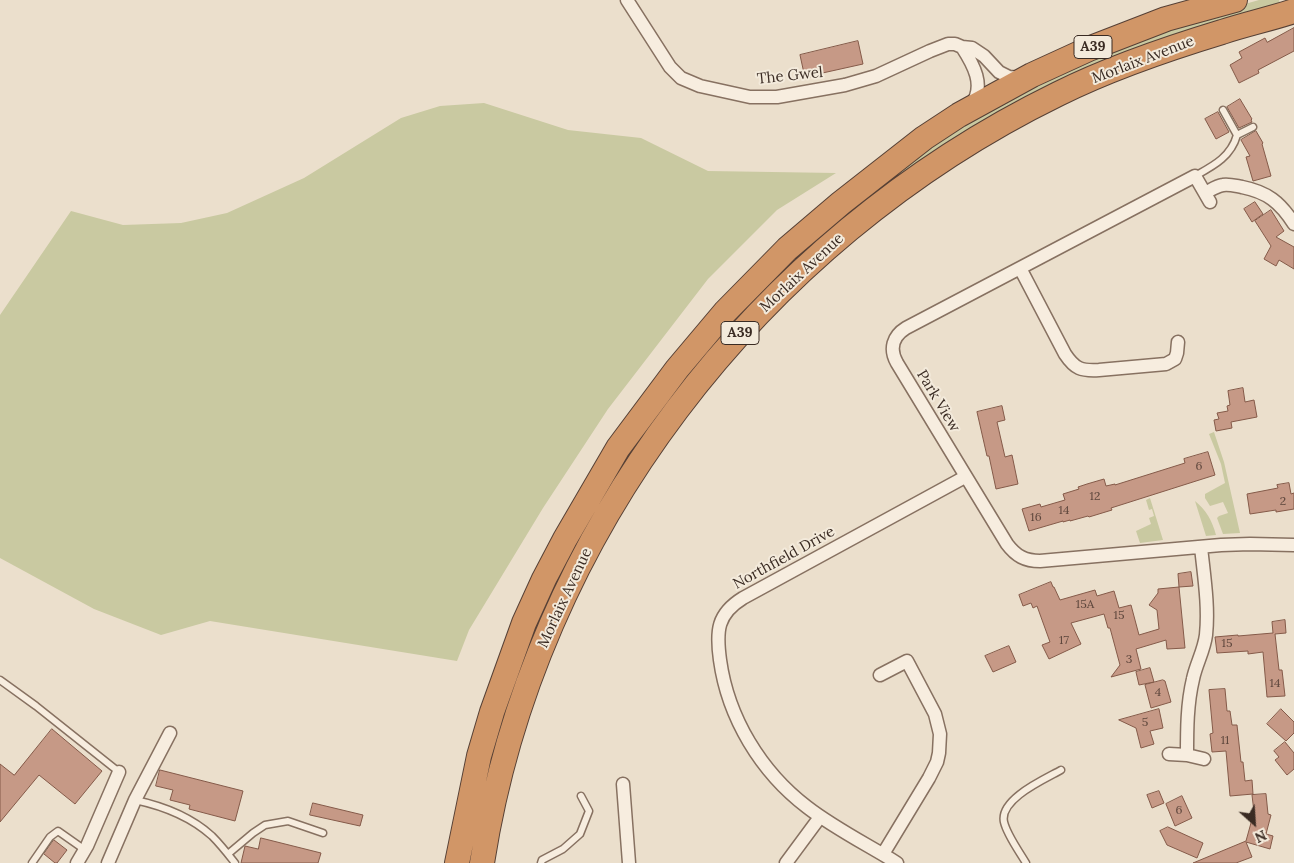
<!DOCTYPE html>
<style>
body{margin:0}
#map{position:relative;width:1294px;height:863px;overflow:hidden;background:#ebdfcc;font-family:Lora,serif}
canvas{display:block}
.north{position:absolute;left:1229px;top:798px;width:50px;height:50px;-webkit-text-stroke:4px #f3eadb;paint-order:stroke;rotate:154deg;font-size:14px;font-weight:700;line-height:20px;text-align:center;color:#3a2b23}
.north::after{content:'';display:block;margin:auto;width:18px;height:22px;background:#3a2b23;clip-path:polygon(50% 0,100% 100%,50% 72%,0 100%)}
</style>
<div id="map">
<canvas width="1294" height="863"></canvas>
<div class="north">N</div>
</div>
<script>
const context = document.querySelector('canvas').getContext('2d');
context.lineJoin = 'round';
function fill(path, color) {
  context.fillStyle = color;
  context.fill(path, 'evenodd');
}
function strokePath(path, color, width, dash) {
  context.strokeStyle = color;
  context.lineWidth = width;
  context.lineCap = dash ? 'butt' : 'round';
  context.setLineDash(dash || []);
  context.stroke(path);
}
function write(font, color, halo, rows, align = 'center') {
  context.font = font + ' Lora,serif';
  context.lineWidth = 4;
  context.setLineDash([]);
  context.textBaseline = 'middle';
  context.strokeStyle = halo;
  context.fillStyle = color;
  for (const [text, x, y, turn = 0] of rows) {
    context.save();
    context.translate(x, y);
    context.rotate((+turn || 0) * Math.PI / 180);
    context.textAlign = isNaN(turn) ? turn : align;
    if (halo) context.strokeText(text, 0, 0);
    context.fillText(text, 0, 0);
    context.restore();
  }
}
const green = new Path2D(`
 M1259,0H1279L1280,3L1201,26L1151,44L1057,82L1023,100L987,119L955,138L899,176L836,227L792,265L765,292L710,351L658,419L511,710H502L559,565L651,415L787,259L949,132L1069,67L1203,16Z
 M484,103L568,130L641,138L708,171L836,173L777,210L708,279L608,409L543,508L469,630L457,661L210,621L161,635L94,609L0,558V315L71,211L123,225L181,223L227,213L304,178L401,118L440,106Z
 M1214,432L1224,462L1240,533L1223,534L1217,518L1219,516L1228,513L1223,502L1210,506L1205,498V494L1225,483L1221,464L1209,434Z
 M1150,498L1163,540L1140,543L1136,531L1151,524L1149,518L1154,516L1152,509L1149,510L1146,500Z
 M1195,501C1206,510 1212,520 1216,535L1206,536Z`);
const building = new Path2D(`
 M1294,28V51L1258,70L1259,73L1239,83L1230,65L1242,58L1239,52L1265,38L1267,42Z
 M858,41L863,64L818,74L819,75L805,78L800,55Z
 M1240,99L1252,119L1251,120L1252,122L1239,128L1227,107Z
 M1218,112L1229,132L1216,139L1205,119Z
 M1256,131L1263,143L1262,144L1271,176L1253,181L1246,157L1250,156L1241,140Z
 M1255,202L1263,214L1252,222L1244,209Z
 M1271,210L1284,231L1276,237L1294,247V269L1279,260L1276,266L1264,259L1271,246L1255,221Z
 M1243,388L1245,402L1254,400L1257,417L1231,422L1232,428L1216,431L1214,420L1219,419L1217,413L1228,411L1227,406L1230,405L1228,391Z
 M1002,406L1005,420L997,422L1005,457L1012,455L1018,484L996,489L989,456H987L977,412Z
 M1208,452L1215,475L1111,508L1112,510L1089,517L1088,516L1070,521V520L1063,522V521L1029,531L1022,509L1040,504L1041,507L1065,500L1063,494L1079,489L1078,487L1087,484L1104,479L1106,486L1115,484V485L1185,463L1184,459Z
 M1289,483L1291,494L1294,493V509L1276,512V510L1250,514L1247,494L1278,488L1277,485Z
 M1191,572L1193,586L1179,587L1178,574Z
 M1051,582L1053,587H1054L1060,600L1095,590L1097,596L1114,591L1119,608L1131,605L1139,635L1159,629L1157,610L1149,605L1158,593V589L1179,587L1185,648L1167,649L1166,640L1136,649L1141,669L1111,677L1120,665L1110,628H1108L1104,614L1071,623L1081,644L1049,659L1042,645L1050,642L1037,606L1033,608L1031,603L1023,606L1019,595Z
 M1285,620L1286,633L1275,634L1279,670H1282L1285,696L1267,697L1263,652L1248,654V651L1217,653L1215,637L1238,635V636L1273,633L1272,622Z
 M1009,646L1016,662L993,672L985,656Z
 M1150,668L1154,682L1139,685L1136,672Z
 M1163,680L1165,681L1171,702L1151,708L1145,685Z
 M1225,689L1227,711H1230L1232,725H1237L1241,762H1243L1245,781L1252,780L1253,794L1230,796L1226,751L1212,752L1210,734L1213,733L1209,690Z
 M1159,709L1163,728L1150,731L1154,744L1141,748L1136,728L1119,720Z
 M1281,709L1294,722V733L1286,741L1267,724Z
 M52,729L102,771L75,804L39,775L0,822V764L14,775Z
 M1285,742L1294,753V769L1287,775L1275,760L1279,757L1274,751Z
 M160,770L243,791L235,821L189,809L190,805L170,800L173,790L156,786Z
 M1159,791L1164,803L1152,808L1147,795Z
 M1266,794L1268,814L1271,815L1266,834L1273,836L1270,849L1246,842L1252,857L1236,863H1193L1246,841L1254,812L1252,795Z
 M1182,796L1192,818L1175,826L1166,804Z
 M313,803L363,815L360,826L310,815Z
 M1168,827L1203,843L1197,858L1167,845L1160,831Z
 M261,838L321,853L318,863H241L245,846L258,849Z
 M54,840L67,850L57,863H55L44,854Z`);
const lane = new Path2D(`
 M1237,135L1253,127
 M1195,176C1213,166 1231,157 1237,135L1223,110
 M0,680L36,706L119,772
 M135,800C163,806 190,816 212,836C220,844 228,854 235,863
 M228,854L253,833L265,825L288,821L323,833
 M32,863L50,837L58,831L85,850
 M541,863L542,860L563,849L580,834L589,811L581,796
 M1026,863C1019,851 1007,835 1004,822C999,799 1045,779 1061,770`);
const street = new Path2D(`
 M627,0L670,67L681,78L700,86L750,97H777L845,85L876,76L930,51L948,44H955L962,47L972,48L984,56L999,72L1009,77L1022,78
 M962,47C973,64 986,86 971,105
 M1205,193C1211,190 1216,186 1223,185C1229,184 1236,186 1242,187C1267,192 1280,202 1294,224
 M1210,202L1195,176L906,328C893,336 889,349 897,363L1007,544C1016,556 1025,561 1040,561L1221,545L1250,544L1294,545
 M1020,268L1065,354C1075,369 1081,371 1099,370L1166,364L1175,359L1177,353L1178,342
 M880,675L907,661L935,714L940,734L939,753L937,762L929,778L883,854
 M1169,754L1187,755L1204,759
 M1187,755C1187,730 1187,704 1193,679C1196,664 1204,651 1206,635C1209,606 1204,576 1201,547
 M623,784L629,863
 M77,863L87,846L119,772
 M108,863L135,800L170,733
 M786,863L820,817
 M897,863C868,845 834,828 807,807C761,772 728,718 720,660C716,631 717,614 743,598L965,477`);
const highway = new Path2D(`
 M457,863L479,756L492,712L524,623L544,579L565,539L618,448L677,369L725,312L787,249L841,203L924,138L959,115L1032,75L1091,48L1166,19L1235,0
 M482,863C533,533 759,240 1058,94C1110,68 1166,49 1222,32C1246,24 1270,19 1294,11`);
const numberNames = [
 ["6",1199,467],
 ["12",1095,497],
 ["2",1283,502],
 ["14",1064,511],
 ["16",1036,518],
 ["15A",1085,605],
 ["15",1119,616],
 ["17",1064,641],
 ["15",1227,644],
 ["3",1129,660],
 ["14",1275,684],
 ["4",1158,693],
 ["5",1145,723],
 ["11",1225,741],
 ["6",1179,811]
];
const shields = [
 [1093,47,38],
 [740,333,38]
];
const shieldNames = [
 ["A39",1093,47],
 ["A39",740,333]
];
const streetNames = [
 ["Morlaix Avenue",1143,60,-21],
 ["The Gwel",790,76,-6],
 ["Morlaix Avenue",802,273,-43],
 ["Park View",938,401,59],
 ["Northfield Drive",784,558,-29],
 ["Morlaix Avenue",565,598,-65]
];
fill(green, '#c9c9a1');
fill(building, '#c69986');
strokePath(building, '#845a49', 1);
strokePath(lane, '#877161', 9);
strokePath(street, '#877161', 15);
strokePath(highway, '#564035', 26);
strokePath(lane, '#f7eddf', 6);
strokePath(street, '#f7eddf', 12);
strokePath(highway, '#d19667', 24);
write('12px', '#5d463c', null, numberNames);
for (const [x, y, w] of shields) {
  const box = new Path2D();
  box.roundRect(x - w / 2, y - 11.5, w, 23, 4);
  context.fillStyle = '#f3eadb';
  context.fill(box);
  strokePath(box, '#3a2b23', 1);
}
write('bold 14px', '#3a2b23', null, shieldNames);
write('15px', '#3a2b23', '#f3eadb', streetNames);
</script>
